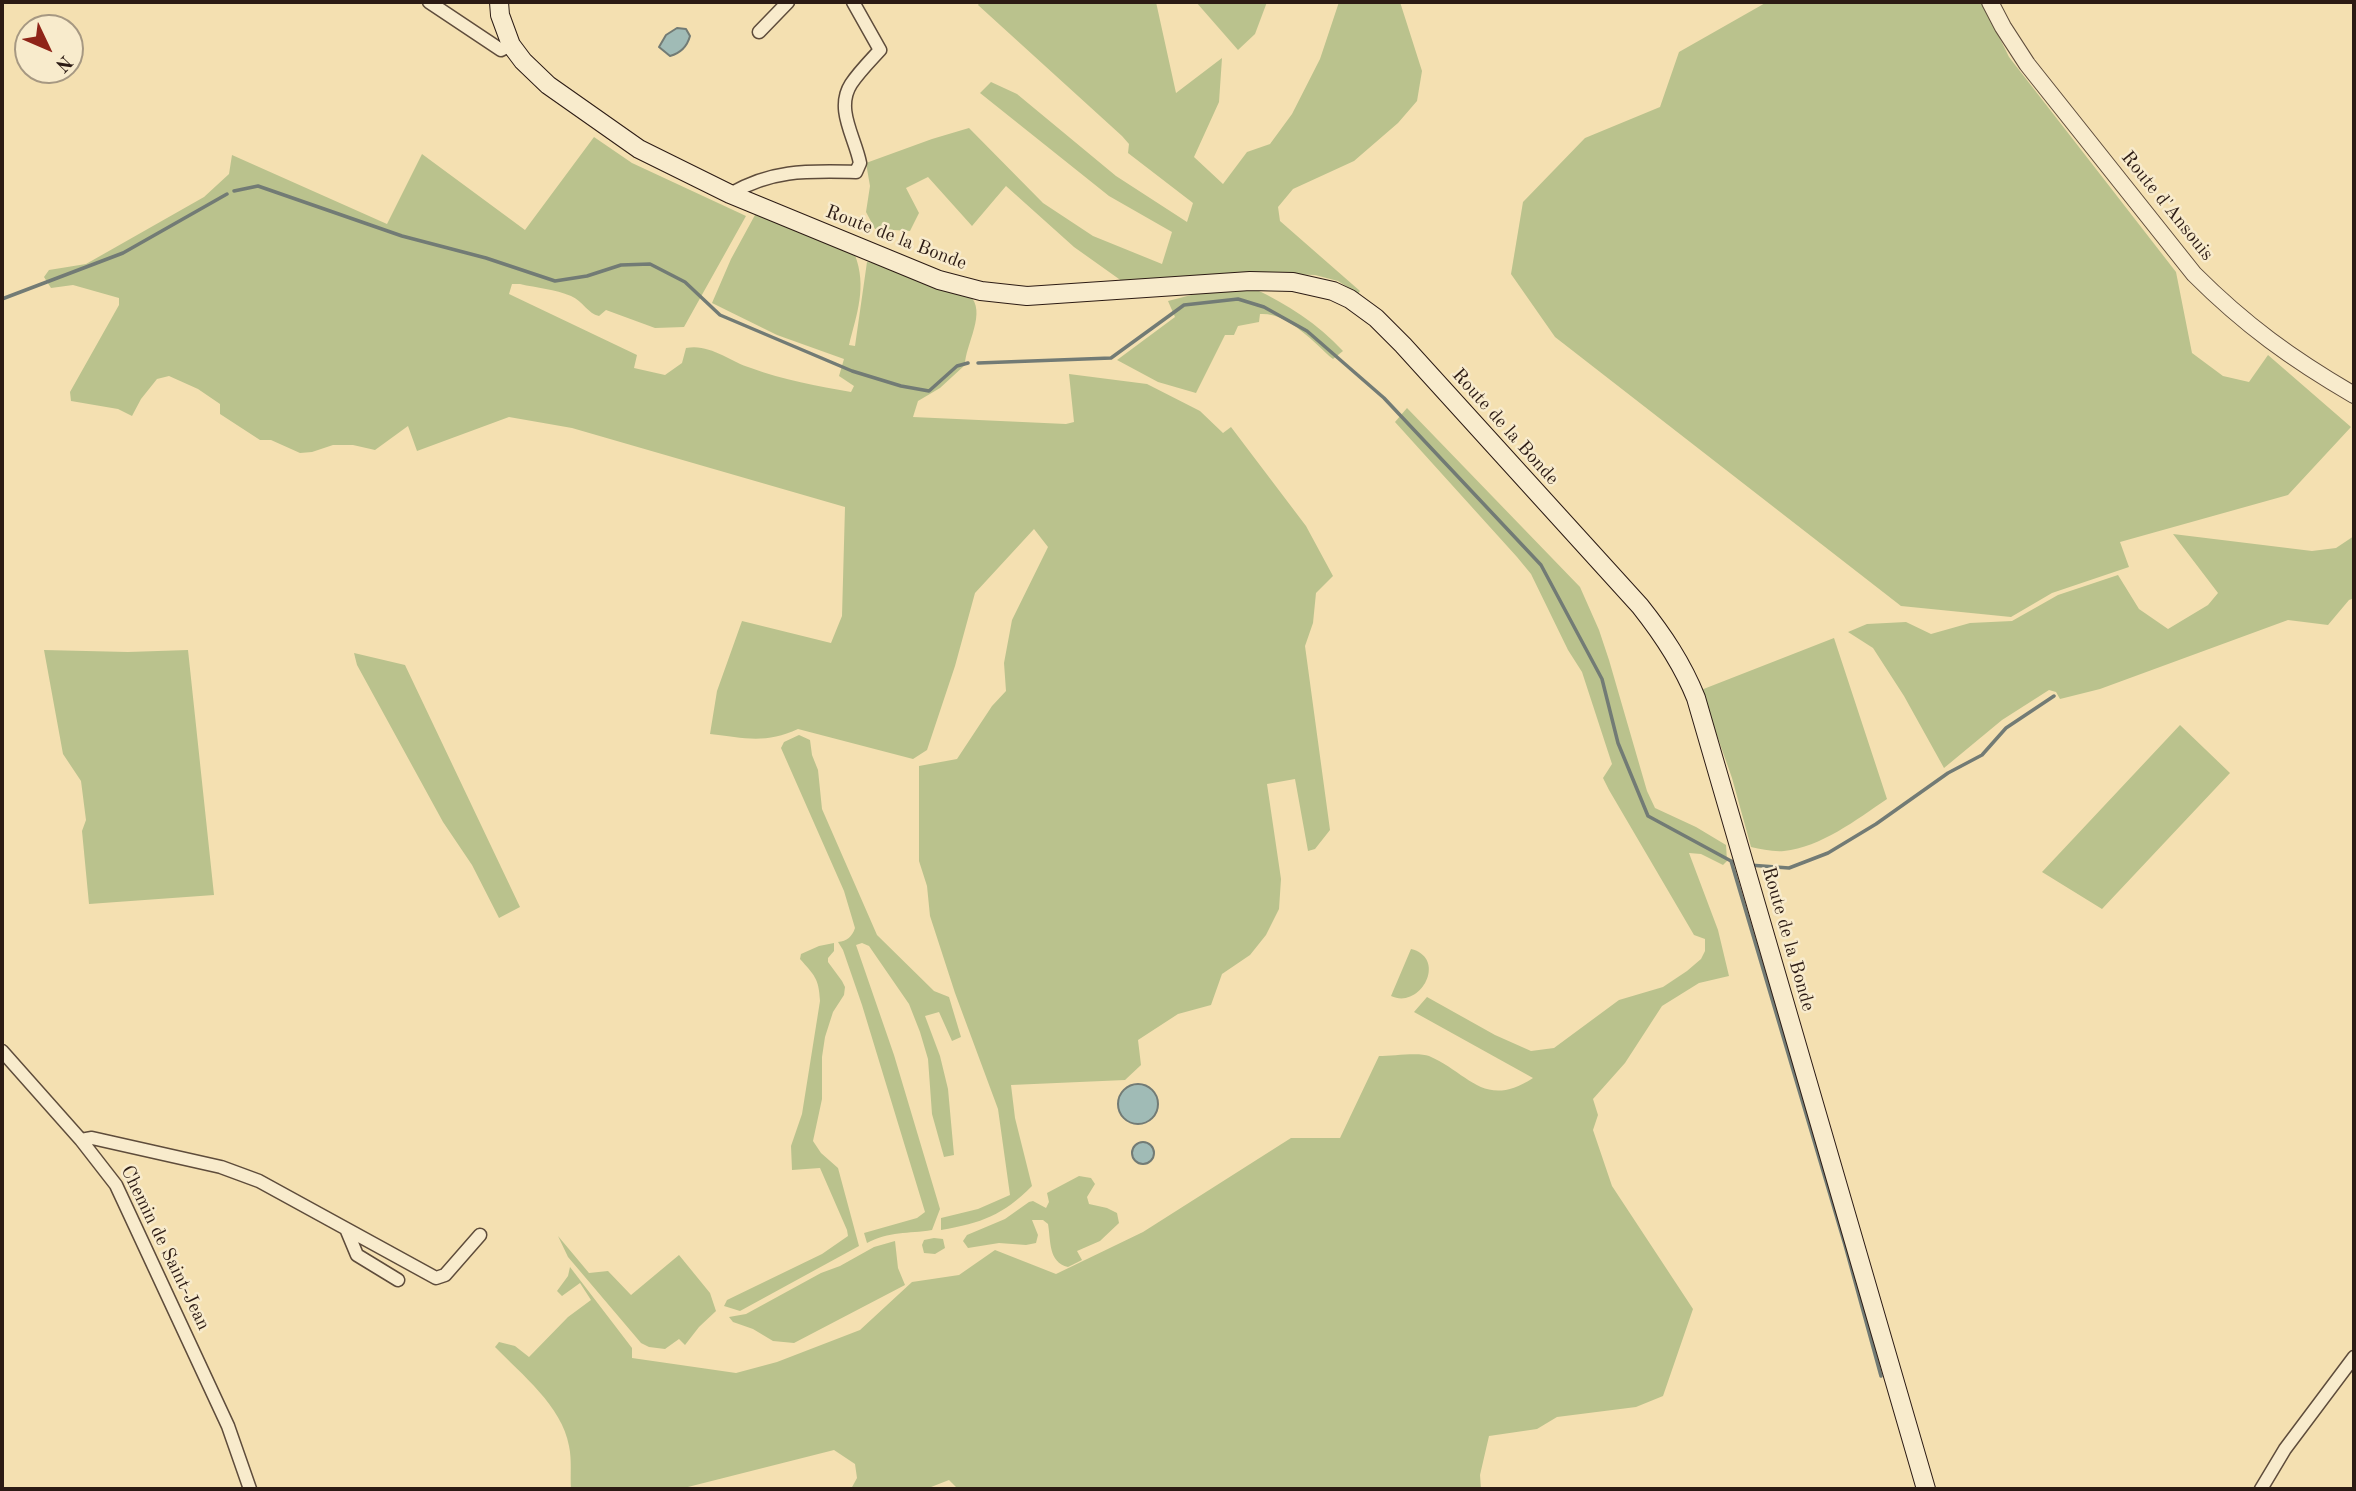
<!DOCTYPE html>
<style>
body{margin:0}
#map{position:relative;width:2356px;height:1491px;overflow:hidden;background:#f4e0b1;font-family:"Old Standard TT",serif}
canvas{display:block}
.frame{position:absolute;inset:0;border:4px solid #2c1b14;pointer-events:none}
.north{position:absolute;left:14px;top:14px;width:70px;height:70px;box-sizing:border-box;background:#f8ebcc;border:2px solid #a69882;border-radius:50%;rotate:134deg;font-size:19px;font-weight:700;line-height:28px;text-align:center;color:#2c1b14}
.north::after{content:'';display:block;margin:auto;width:24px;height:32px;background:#8f2418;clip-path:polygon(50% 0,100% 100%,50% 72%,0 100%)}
</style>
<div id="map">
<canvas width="2356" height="1491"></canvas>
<div class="frame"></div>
<div class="north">N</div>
</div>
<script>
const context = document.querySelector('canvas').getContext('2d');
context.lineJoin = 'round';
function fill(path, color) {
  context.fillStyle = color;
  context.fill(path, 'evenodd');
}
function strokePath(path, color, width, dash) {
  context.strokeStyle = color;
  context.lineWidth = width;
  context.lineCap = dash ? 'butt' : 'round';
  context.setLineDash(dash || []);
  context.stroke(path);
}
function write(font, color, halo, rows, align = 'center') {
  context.font = font + ' "Old Standard TT",serif';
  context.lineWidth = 5;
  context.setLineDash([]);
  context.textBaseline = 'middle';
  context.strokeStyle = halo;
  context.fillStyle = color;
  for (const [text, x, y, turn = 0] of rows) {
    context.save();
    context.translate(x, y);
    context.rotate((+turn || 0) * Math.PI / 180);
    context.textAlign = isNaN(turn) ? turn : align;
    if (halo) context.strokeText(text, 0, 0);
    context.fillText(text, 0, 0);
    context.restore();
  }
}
const green = new Path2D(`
 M980,2H1156L1176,93L1222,58L1219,102L1194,157L1223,184L1247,152L1270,144L1292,114L1320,59L1339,2H1400L1422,71L1417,101L1398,123L1354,161L1293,189L1278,207L1280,221L1360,291L1358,294L1338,281L1315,275L1283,274L1126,284L1074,247L1006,186L972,226L928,177L906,188L919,213L910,231L875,229L866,212L870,186L866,163L932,139L969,128L1043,203L1093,236L1162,264L1172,232L1109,196L980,93L991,82L1017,94L1116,176L1187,222L1193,203L1128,153L1129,144L1122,136L978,5Z
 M1196,2H1267L1255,34L1238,50Z
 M1767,2H1982L2009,57L2176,272L2192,353L2223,376L2249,382L2268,355L2351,427L2288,495L2120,542L2129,567L2052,593L2011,617L1901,606L1555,337L1511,274L1523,202L1585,138L1660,107L1679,52Z
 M594,137L632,163L746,216L684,327L655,328L606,310L599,316C588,314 583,301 571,296C555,289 537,288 520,284H512L509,294L637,355L634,368L665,375L682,363L686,348C709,343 729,361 751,368C783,380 818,386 851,392L854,386L839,376L844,359L777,335L712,303L731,259L755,215L760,214L855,255C867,287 857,313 849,345L855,346L867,262L876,263L969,295C988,311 965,345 965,365L940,388L918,401L913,417L1066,424L1074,422L1069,374L1147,384L1200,411L1223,433L1231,427L1306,526L1333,576L1316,593L1313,623L1305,646L1330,830L1315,849L1308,851L1295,779L1267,784L1281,879L1279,909L1266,935L1250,955L1222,974L1211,1005L1178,1014L1138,1040L1141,1065L1125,1080L1011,1085L1015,1118L1032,1186C1003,1215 982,1223 941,1230V1218L978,1209L1010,1195L998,1109L955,993L930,916L927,886L919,861V766L957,759L992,706L1006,691L1004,663L1012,620L1048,547L1034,529L975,593L955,666L927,750L913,759L798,729C766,744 744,738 710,734L717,691L742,621L831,643L842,616L845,507L572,428L509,417L417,451L408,426L375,450L353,445H333L312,452L300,453L271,440H260L220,414V404L198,389L169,376L157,379L141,399L132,416L118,409L71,401L70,392L119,305V298L73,285L51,288L44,277L49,270L86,264L204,197L229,174L232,155L387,224L422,154L525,230Z
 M1255,289C1288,305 1317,323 1343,351L1333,359C1313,342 1288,312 1260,314L1259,322L1238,326L1234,335H1225L1196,393L1158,382L1117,360L1175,317L1168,301L1199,293Z
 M1407,408L1580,587L1599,630L1609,660L1647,791L1655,808L1696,827L1726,845L1727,861L1723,865L1701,854L1689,853L1718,930L1729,976L1699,983L1662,1006L1625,1063L1593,1099L1598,1115L1593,1130L1612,1186L1693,1309L1663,1396L1636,1407L1557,1417L1537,1429L1489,1436L1480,1475L1481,1489H958L949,1480L926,1489H851L857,1478L855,1464L834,1450L680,1489H571C570,1475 572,1460 569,1446C562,1406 521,1374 495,1347L499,1342L515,1346L529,1357L568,1317L591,1300L580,1283L562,1296L557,1291L568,1276L570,1267L632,1348V1358L736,1373L777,1362L860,1330L912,1282L959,1275L995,1250L1056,1274L1143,1232L1291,1138H1340L1379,1056C1392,1056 1419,1052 1429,1056C1469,1073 1484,1110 1533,1078L1414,1012L1427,997L1495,1035L1531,1051L1554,1048L1619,1000L1663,987L1687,971L1701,959L1705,951V939L1694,935L1609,790L1603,778L1612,764L1582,672L1568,650L1531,574L1517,557L1395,422Z
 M2173,534L2312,551L2336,548L2354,536V598L2349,600L2328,625L2288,620L2100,689L2060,699L2056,692L2049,690L2002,720L1944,768L1904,696L1873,648L1848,632L1867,624L1906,622L1931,634L1970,623L2012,621L2058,595L2118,575L2139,609L2168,629L2208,605L2218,593Z
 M1834,638L1887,799C1856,820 1821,847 1784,851C1773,852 1761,849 1751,847L1732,778L1701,690Z
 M44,650L128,652L188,650L214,895L89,904L82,831L86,820L81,781L63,754Z
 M354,653L405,665L520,907L499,918L472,865L443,822L357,665Z
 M2180,725L2230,773L2102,909L2042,872Z
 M799,735L810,740L812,755L818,770L822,809L877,935L934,991L949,997L961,1037L952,1041L939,1012L925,1016L940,1056L948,1089L954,1155L944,1157L932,1114L928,1059L920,1032L909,1004L869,946L862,943L856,945L894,1055L940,1209L932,1230C908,1234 889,1231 867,1243L864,1233L917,1218L925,1212L862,1005L843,950L838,942C847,941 852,937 855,928L844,891L781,748L784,742Z
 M834,943V951L828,958V962L842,981L845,987L844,995L833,1012L825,1037L822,1057V1099L813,1141L821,1153L838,1168L859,1246L740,1311L724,1306L727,1300L822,1254L848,1236L847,1230L820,1168L792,1170L791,1146L802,1114L820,1001C819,978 814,975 800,959L801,954L819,946Z
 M1411,949C1448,958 1421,1010 1391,996Z
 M1079,1176L1091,1178L1095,1184L1087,1197L1089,1204L1107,1208L1117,1213L1119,1223L1100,1241L1077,1251L1082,1260L1068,1267C1048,1262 1051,1241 1048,1224L1043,1220H1032L1038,1235L1036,1243L1026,1245L999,1243L968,1248L963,1241L967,1235L1005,1219L1029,1202L1033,1201L1046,1208L1049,1202L1047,1193Z
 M558,1236L589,1273L608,1271L631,1295L679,1255L710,1293L716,1311L699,1327L685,1345L679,1339L665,1349L649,1347L641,1343L568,1257Z
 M934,1238L943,1239L945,1248L935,1254L924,1253L922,1245L924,1240Z
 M895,1241L898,1268L905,1285L794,1343L773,1341L753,1329L733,1322L729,1317L746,1314L821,1273L840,1266L874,1247Z`);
const water = new Path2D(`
 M677,28L686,29L690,36C687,47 681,53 670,56L659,47L666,35Z
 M1118 1104a20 20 0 1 1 40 0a20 20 0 1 1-40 0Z
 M1132 1153a11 11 0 1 1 22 0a11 11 0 1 1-22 0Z`);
const stream = new Path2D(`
 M234,191L258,186L402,236L486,258L555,281L587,276L621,265L650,264L685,282L720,315L852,371L901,386L929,391L957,366L968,363
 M2,299L123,253L227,194
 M978,363L1111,358L1184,305L1238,299L1264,307L1307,331L1384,398L1541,565L1602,679L1618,743L1648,816L1731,861L1738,863
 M1731,861L1845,1245L1881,1376
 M1749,865L1789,868L1828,853L1876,824L1948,773L1982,755L2006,728L2054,696`);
const minor = new Path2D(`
 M429,2L501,50L511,45
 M759,32L788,2
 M730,194C773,169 808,171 856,172L860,163C855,137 835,109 851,84C859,72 870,61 880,50L853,2
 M2,1051L81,1140L116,1185L228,1426L250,1489
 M81,1140L92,1138L221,1167L259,1181L436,1278L445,1275L480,1235
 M347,1231L357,1255L398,1280
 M2261,1489L2285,1449L2354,1357`);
const tertiary = new Path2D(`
 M1990,2L2003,27L2027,64L2194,274C2245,325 2292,359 2354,395`);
const secondary = new Path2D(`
 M499,2L500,15L511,45L523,61L548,85L639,149L730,194L939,280L981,291L1027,296L1250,281L1293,282L1333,291L1350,299L1376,318L1403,345L1640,606C1663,635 1682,663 1696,698L1926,1489`);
const streetNames = [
 ["Route d'Ansouis",2167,206,51],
 ["Route de la Bonde",896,238,21],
 ["Route de la Bonde",1505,427,48],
 ["Route de la Bonde",1788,939,74],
 ["Chemin de Saint-Jean",165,1248,64]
];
fill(green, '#bac28d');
fill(water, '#a0bbb6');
strokePath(water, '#727b75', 2);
strokePath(stream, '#727b75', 3.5);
strokePath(minor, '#5e4c3b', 15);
strokePath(tertiary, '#5e4c3b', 18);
strokePath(secondary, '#2c1b14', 20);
strokePath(minor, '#f8ebcc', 12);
strokePath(tertiary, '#f8ebcc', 16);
strokePath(secondary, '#f8ebcc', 18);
write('19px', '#2c1b14', '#f8ebcc', streetNames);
</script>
